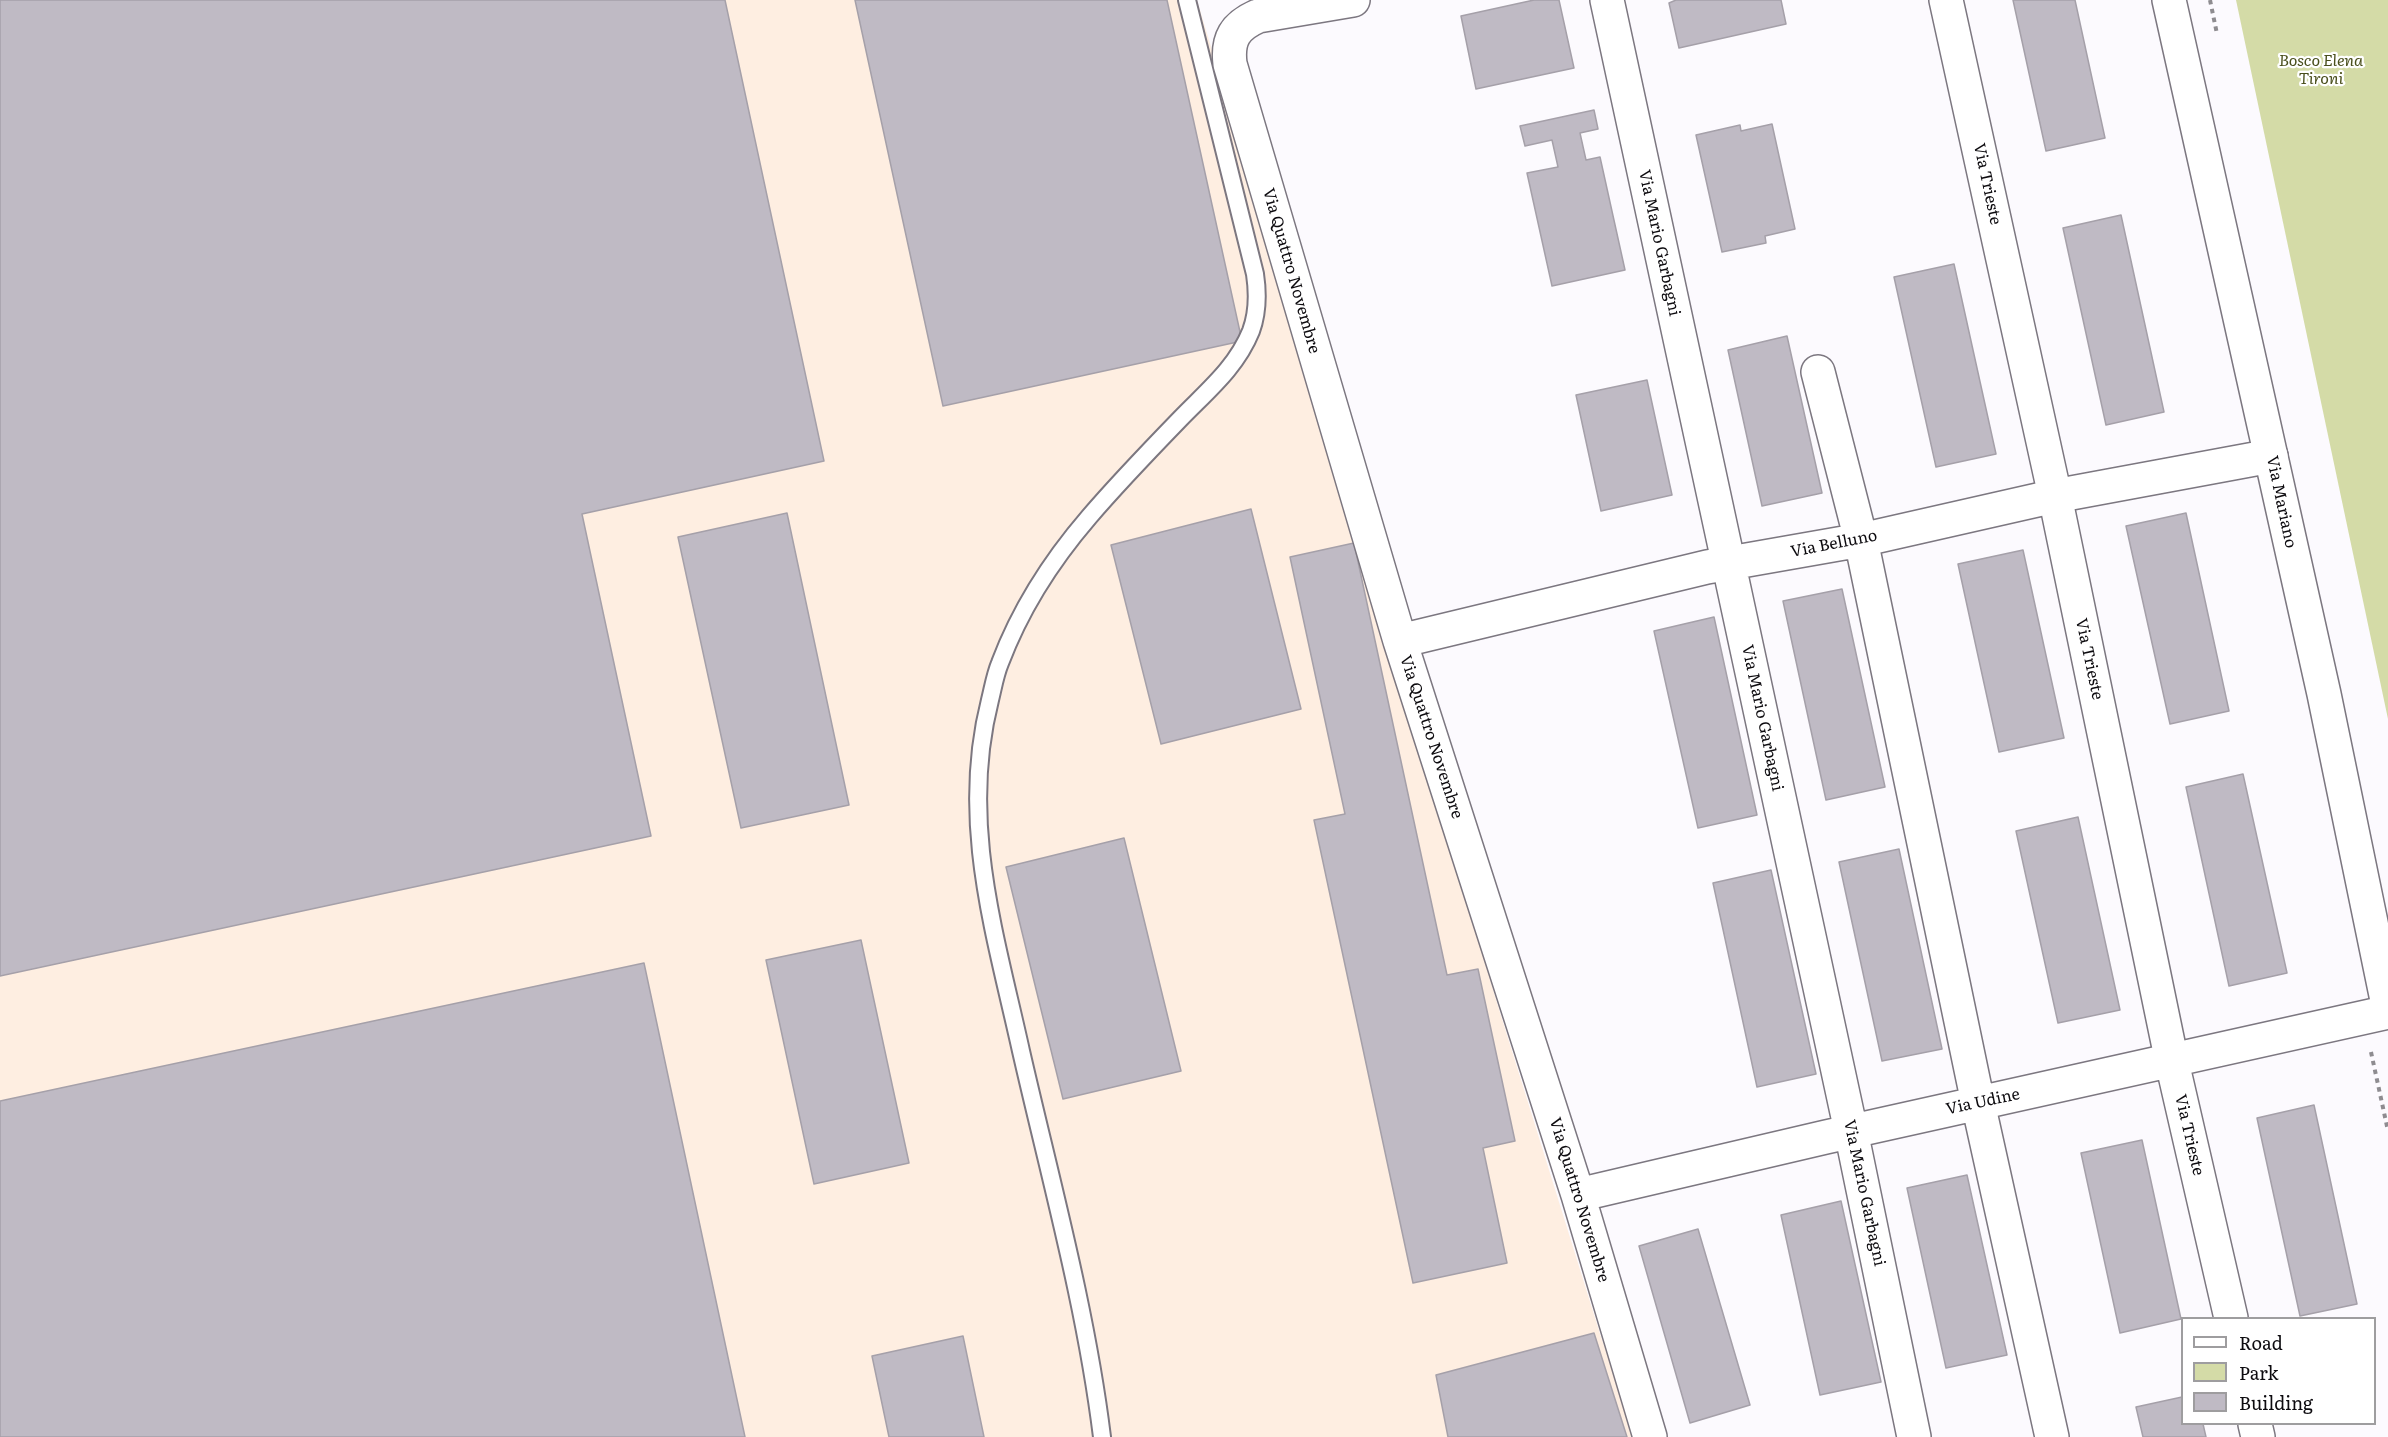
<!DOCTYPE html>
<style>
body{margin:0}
#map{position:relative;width:2388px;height:1437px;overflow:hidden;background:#fcfafe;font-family:Literata,serif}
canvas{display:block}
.legend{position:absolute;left:2181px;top:1317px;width:195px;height:108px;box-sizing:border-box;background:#fff;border:2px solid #9e9d9f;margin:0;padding:8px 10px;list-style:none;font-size:18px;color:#0d0b0f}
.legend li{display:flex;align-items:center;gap:12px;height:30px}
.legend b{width:30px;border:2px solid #9e9d9f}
</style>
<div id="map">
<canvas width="2388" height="1437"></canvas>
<ul class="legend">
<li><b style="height:8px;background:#fff"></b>Road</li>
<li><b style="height:16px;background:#d4dba7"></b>Park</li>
<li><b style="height:16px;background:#bfbac4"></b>Building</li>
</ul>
</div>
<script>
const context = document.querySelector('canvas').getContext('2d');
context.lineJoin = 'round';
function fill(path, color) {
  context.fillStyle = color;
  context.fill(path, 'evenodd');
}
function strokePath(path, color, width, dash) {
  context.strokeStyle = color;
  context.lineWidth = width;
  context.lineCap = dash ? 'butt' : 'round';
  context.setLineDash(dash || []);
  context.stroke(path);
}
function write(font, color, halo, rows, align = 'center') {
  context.font = font + ' Literata,serif';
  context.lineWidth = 4.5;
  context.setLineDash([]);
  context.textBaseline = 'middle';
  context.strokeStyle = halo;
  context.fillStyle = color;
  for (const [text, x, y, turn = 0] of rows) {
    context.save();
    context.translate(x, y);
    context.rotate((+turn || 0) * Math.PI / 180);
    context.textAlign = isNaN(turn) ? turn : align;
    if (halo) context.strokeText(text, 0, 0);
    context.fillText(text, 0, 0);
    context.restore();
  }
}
const industrial = new Path2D(`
 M0,0H1197L1498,1006L1601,1337L1636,1437H0Z`);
const green = new Path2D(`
 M2236,0H2388V719Z`);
const building = new Path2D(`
 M0,0H725L824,461L582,514L651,836L0,976Z
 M855,0H1167L1242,341L943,406Z
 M1534,0H1559L1574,68L1476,89L1461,16Z
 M1676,0H1781L1786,24L1679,48L1669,3Z
 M2013,0H2075L2105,138L2046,151Z
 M1594,110L1598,129L1580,133L1586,160L1600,157L1625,270L1552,286L1527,173L1558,167L1552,140L1525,146L1520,126Z
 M1772,124L1795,229L1765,236L1766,243L1722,252L1696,135L1740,125L1741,131Z
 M2121,215L2164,412L2106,425L2063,228Z
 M1954,264L1996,454L1936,467L1894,277Z
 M1787,336L1822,493L1762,506L1728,350Z
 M1647,380L1672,495L1601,511L1576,395Z
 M1251,509L1301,709L1161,744L1111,545Z
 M787,513L849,805L741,828L678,537Z
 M2186,513L2229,711L2170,724L2126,526Z
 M1354,543L1447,975L1478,969L1515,1141L1483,1148L1507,1263L1413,1283L1314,820L1345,814L1290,557Z
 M2023,550L2064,738L1999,752L1958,564Z
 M1842,589L1885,787L1826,800L1783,601Z
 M1714,617L1757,815L1698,828L1654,631Z
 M2243,774L2287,973L2229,986L2186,787Z
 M2078,817L2120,1010L2058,1023L2016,831Z
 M1124,838L1181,1071L1063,1099L1006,867Z
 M1899,849L1942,1049L1882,1061L1839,862Z
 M1771,870L1816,1074L1757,1087L1713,883Z
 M861,940L909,1163L814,1184L766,960Z
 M644,963L745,1437H0V1101Z
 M2314,1105L2357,1304L2300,1316L2257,1118Z
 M2142,1140L2181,1319L2120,1333L2081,1153Z
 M1967,1175L2007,1355L1946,1368L1907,1188Z
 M1841,1201L1881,1382L1820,1395L1781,1215Z
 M1698,1229L1750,1405L1690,1423L1639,1246Z
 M1594,1333L1627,1437H1448L1436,1375Z
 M963,1336L984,1437H889L872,1356Z
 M2182,1397V1424H2203L2206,1437H2143L2136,1407Z`);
const path = new Path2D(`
 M2210,0L2217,34
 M2371,1052L2388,1131`);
const service = new Path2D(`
 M1102,1437C1086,1307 1050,1178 1021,1051C995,933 959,821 990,700C993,688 995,675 1000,663C1020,610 1052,560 1089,517C1118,483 1149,451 1180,419C1207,391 1236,368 1251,331C1258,312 1258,294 1255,274L1187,0`);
const minor = new Path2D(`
 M1353,0L1258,16C1235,26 1227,39 1230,64L1400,641L1578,1195L1650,1437
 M1607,0L1851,1131L1914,1437
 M1946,0L2055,496L2172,1062L2231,1318
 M1818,372L1861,540L1978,1103L2052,1437
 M1400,641L1707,567L1861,540L2055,496L2271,456
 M1578,1195L1826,1137L2388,1012
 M2255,1424L2258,1437`);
const tertiary = new Path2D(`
 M2169,0L2324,694L2388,1005`);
const parkNames = [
 ["Bosco Elena",2321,61],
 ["Tironi",2321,79]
];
const streetNames = [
 ["Via Trieste",1987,184,78],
 ["Via Mario Garbagni",1659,243,78],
 ["Via Quattro Novembre",1291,271,74],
 ["Via Mariano",2281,502,78],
 ["Via Belluno",1834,544,-11],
 ["Via Trieste",2089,659,78],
 ["Via Mario Garbagni",1762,718,78],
 ["Via Quattro Novembre",1431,737,72],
 ["Via Udine",1983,1102,-12],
 ["Via Trieste",2189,1135,77],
 ["Via Mario Garbagni",1864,1193,78],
 ["Via Quattro Novembre",1579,1200,73]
];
fill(industrial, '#feeee1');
fill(green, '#d4dba7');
fill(building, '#bfbac4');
strokePath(building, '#a5a0a9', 1.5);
strokePath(service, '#7c7780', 20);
strokePath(minor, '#7c7780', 36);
strokePath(tertiary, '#7c7780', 36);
strokePath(path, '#8e8c90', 4, [4.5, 4.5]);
strokePath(service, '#fff', 16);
strokePath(minor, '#fff', 33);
strokePath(tertiary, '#fff', 33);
write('italic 16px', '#494e1c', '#fff', parkNames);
write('16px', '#0d0b0f', '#fff', streetNames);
</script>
